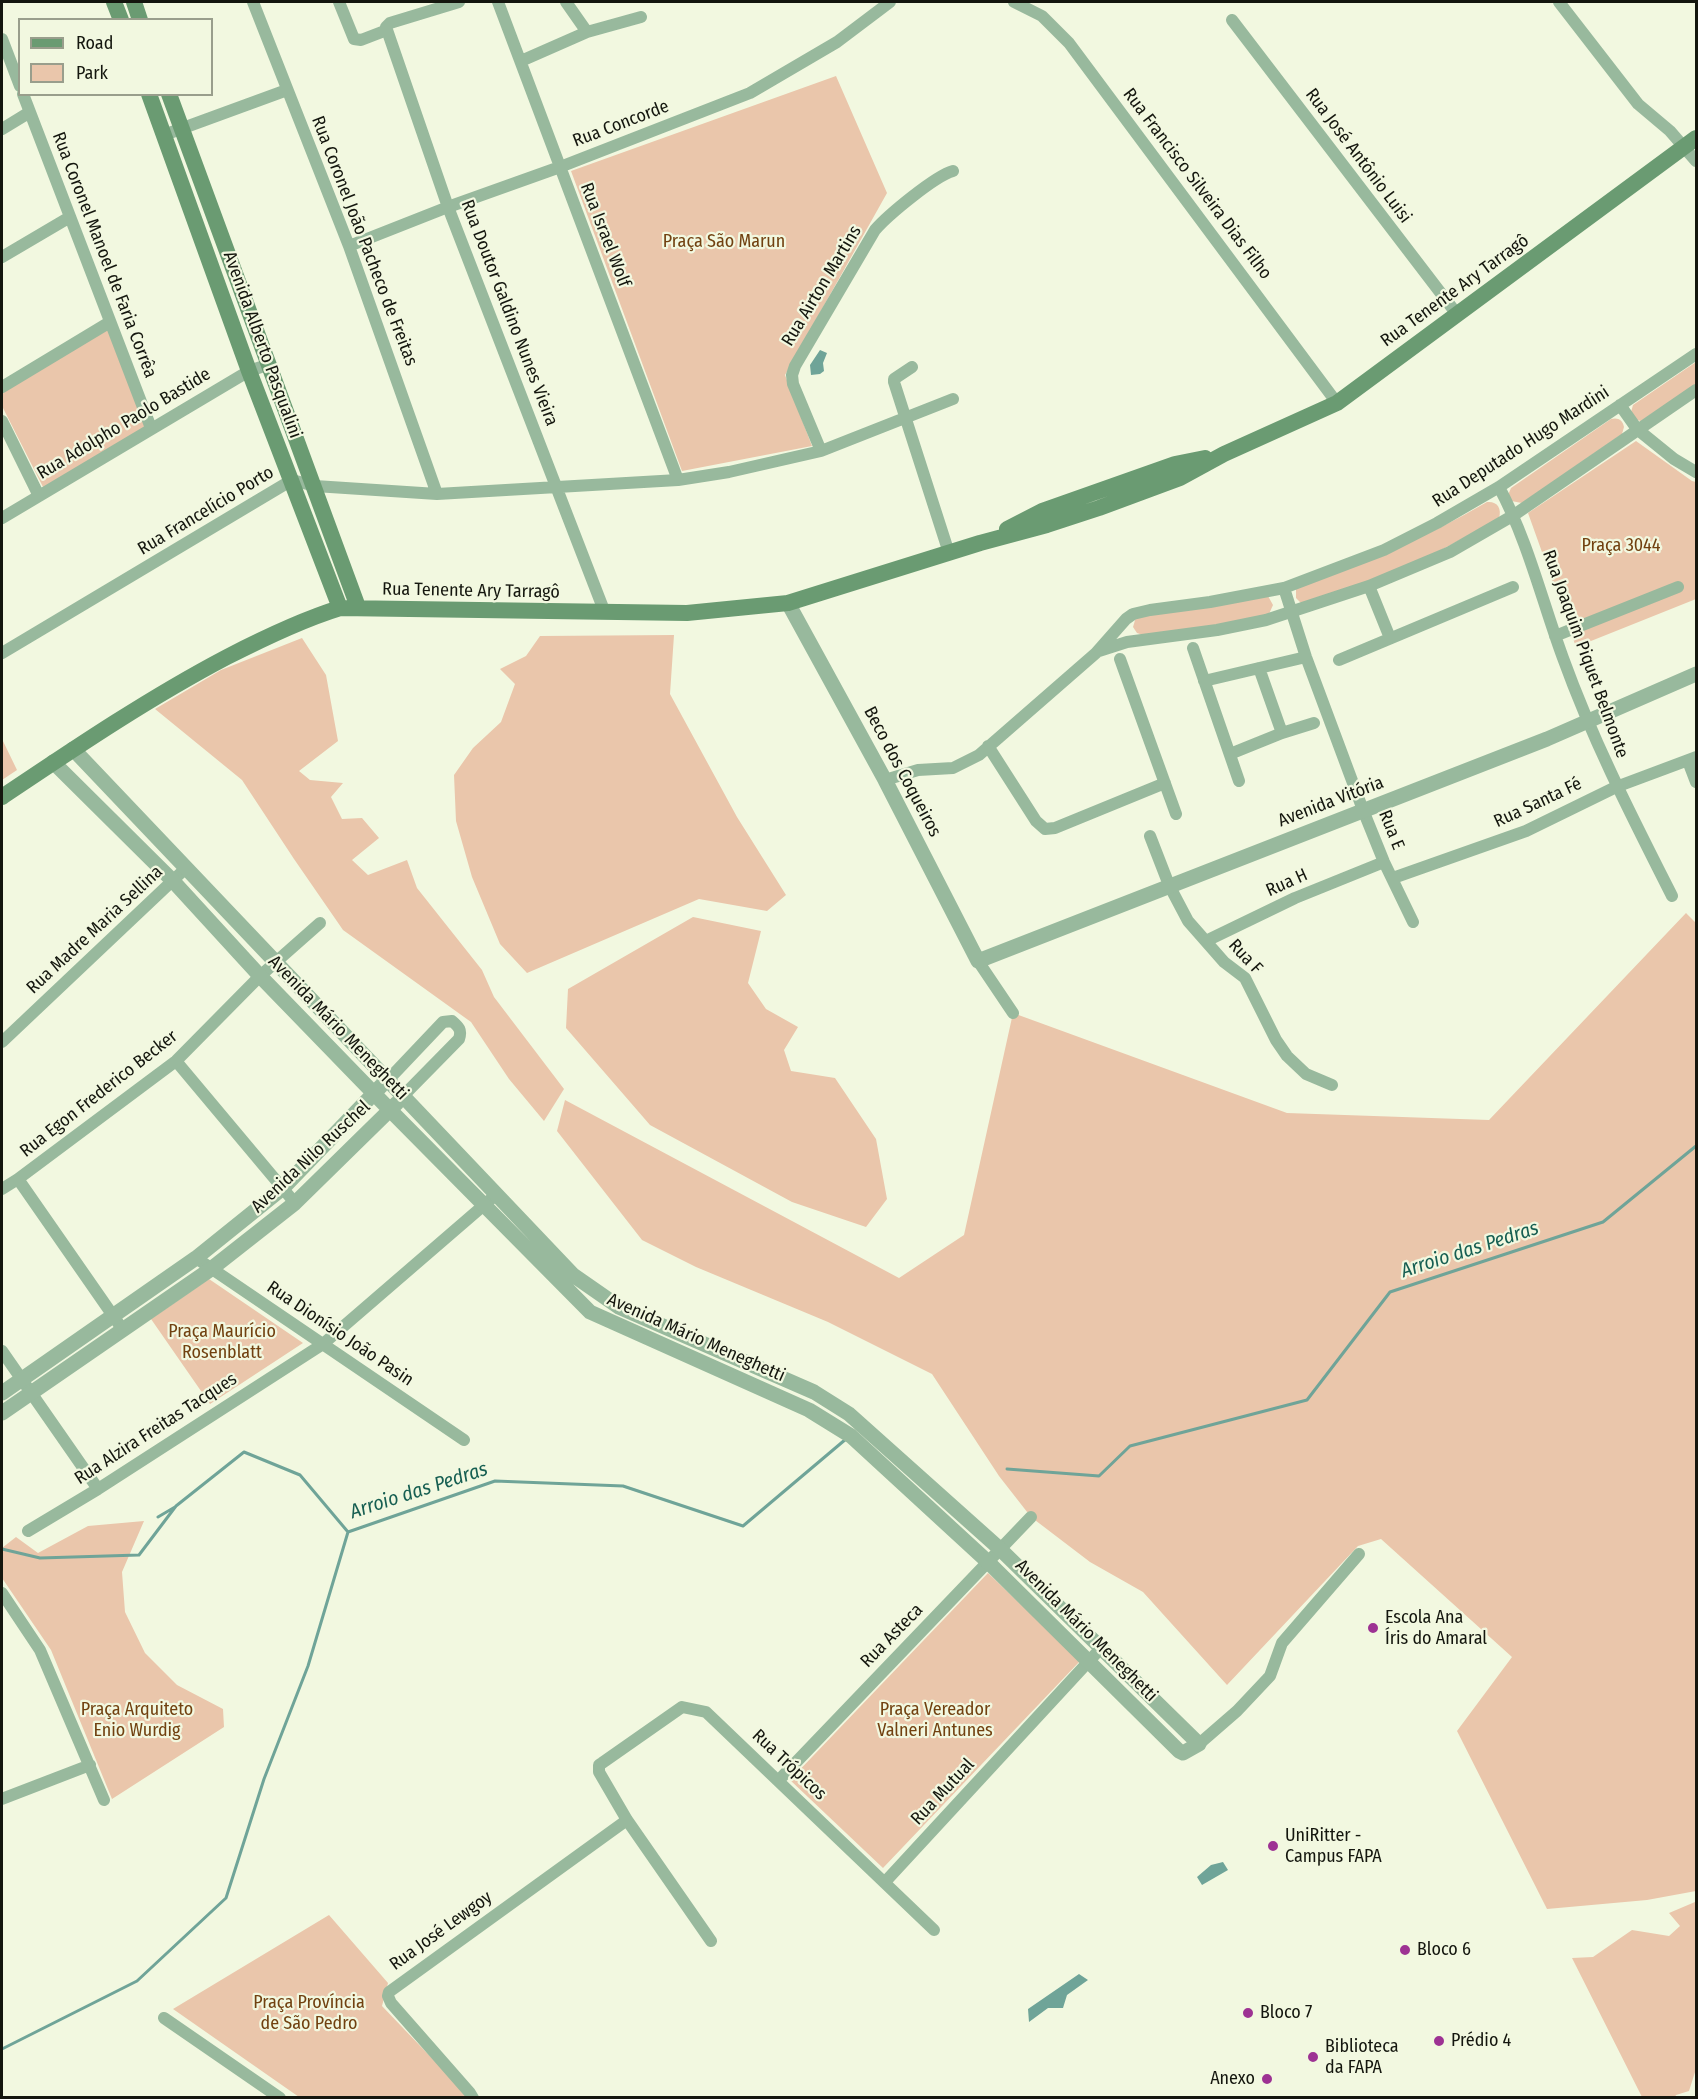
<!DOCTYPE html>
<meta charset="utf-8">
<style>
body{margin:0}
#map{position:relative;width:1698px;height:2099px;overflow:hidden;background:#f2f8e0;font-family:"Fira Sans Condensed",sans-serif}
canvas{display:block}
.frame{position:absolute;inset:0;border:3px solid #14160e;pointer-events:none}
.legend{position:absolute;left:18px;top:18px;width:195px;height:78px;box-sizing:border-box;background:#f2f8e0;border:2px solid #999e8c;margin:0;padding:8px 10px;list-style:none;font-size:18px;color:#14160e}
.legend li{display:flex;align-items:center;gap:12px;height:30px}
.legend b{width:30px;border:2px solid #999e8c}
</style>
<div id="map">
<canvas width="1698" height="2099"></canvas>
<div class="frame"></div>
<ul class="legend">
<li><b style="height:8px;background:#6a9b72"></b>Road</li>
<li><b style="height:16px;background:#eac6ab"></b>Park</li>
</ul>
</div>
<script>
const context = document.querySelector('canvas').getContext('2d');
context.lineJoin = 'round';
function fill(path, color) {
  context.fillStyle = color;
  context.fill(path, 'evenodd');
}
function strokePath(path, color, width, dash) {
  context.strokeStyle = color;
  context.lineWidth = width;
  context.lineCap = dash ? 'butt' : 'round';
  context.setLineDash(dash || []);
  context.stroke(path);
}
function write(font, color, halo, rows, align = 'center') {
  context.font = font + ' "Fira Sans Condensed",sans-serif';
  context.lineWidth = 4.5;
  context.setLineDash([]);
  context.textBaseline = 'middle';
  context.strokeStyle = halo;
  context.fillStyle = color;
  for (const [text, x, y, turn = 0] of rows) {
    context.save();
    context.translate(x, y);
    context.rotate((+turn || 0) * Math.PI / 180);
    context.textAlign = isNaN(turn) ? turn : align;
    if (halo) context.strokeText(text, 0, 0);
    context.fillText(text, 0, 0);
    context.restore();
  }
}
const green = new Path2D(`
 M836,76L887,193L785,375L812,446L682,471L571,171Z
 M108,329L145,427L44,489L2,406V393Z
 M1696,362V384L1641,421L1637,420L1631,412L1633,405Z
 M1611,419C1618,417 1623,420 1624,427L1622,434L1522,503L1511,501L1508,495L1511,488Z
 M1636,441L1692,481L1696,482V599L1576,647L1528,513Z
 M1487,502C1497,501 1502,508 1499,518L1447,547L1392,573L1301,603L1296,598V589C1362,563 1426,538 1487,502Z
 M1268,596L1273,605L1269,614L1219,625L1143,635L1137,633L1133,627L1136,617Z
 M674,635L670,694L737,817L786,895L767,911L699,899L527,973L500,944L472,877L456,821L454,775L473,748L501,722L515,684L500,669L526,656L540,636Z
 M302,638L326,675L338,741L299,771L310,780L343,783L331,797L342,819L362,818L379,838L352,860L368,875L407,860L417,888L482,970L494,997L564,1089L544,1121L509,1079L471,1022L343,930L294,859L242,780L155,709L221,670Z
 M2,739L17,770L2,780Z
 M1686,913L1696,923V1891L1647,1900L1547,1909L1457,1731L1512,1657L1381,1539L1358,1546L1227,1685L1143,1592L1090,1562L1031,1517L999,1476L932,1374L828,1322L696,1267L642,1240L557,1131L565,1100L899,1278L964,1235L1013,1013L1287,1113L1489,1120Z
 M693,917L761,931L748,983L766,1009L798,1027L784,1050L791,1071L835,1078L876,1139L887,1199L866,1227L792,1202L650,1125L566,1028L568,989Z
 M209,1279L303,1343L210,1404L151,1319Z
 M144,1521L122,1572L125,1612L145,1653L177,1685L223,1709L224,1727L112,1799L51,1650L2,1578V1548L16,1537L38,1553L88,1526Z
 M988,1573L1080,1661L883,1868L790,1780Z
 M1695,1902L1696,2069L1689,2091L1676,2095L1675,2097H1642L1572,1958L1593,1957L1632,1930L1669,1936L1680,1926L1669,1913Z
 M329,1915L388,1983L382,2006L469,2097H299L173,2009Z`);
const water = new Path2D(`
 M820,350L827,353L823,363L824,371L820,374L811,375L810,365Z
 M1223,1862L1228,1870L1202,1885L1197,1877L1211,1865Z
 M1079,1974L1088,1980L1067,1995L1063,2008H1048L1029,2022L1028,2009Z`);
const stream = new Path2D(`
 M1007,1469L1099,1476L1130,1446L1307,1400L1390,1292L1603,1222L1696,1146
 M158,1517L175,1507
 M348,1532L495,1481L623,1486L743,1526L846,1439
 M2,1549L40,1558L139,1555L176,1506L244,1452L300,1475L348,1532
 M2,2049L137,1981L226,1898L264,1779L308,1666L348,1532`);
const minor = new Path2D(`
 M253,2L349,246L437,494
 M339,2L354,39L361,40L387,30
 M459,2L390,23L386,27L448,207L605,613
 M498,2L678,480
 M566,2L587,32
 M1014,2L1042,16L1069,43L1337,403
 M1559,2L1638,104L1670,131L1696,161
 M1232,20L1456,313
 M2,39L20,86
 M521,61L587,32L641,17
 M23,94L151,428
 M2,129L30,112
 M164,135L287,90
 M349,246L448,207L560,167L750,93L837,42L890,2
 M2,257L70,217
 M912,367L894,379V382L949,553
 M2,387L110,322
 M1620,405L1637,429L1674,459L1696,472
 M2,421L39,496
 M821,451L793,384L792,375L795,366L875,230C888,215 935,176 953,171
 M1499,487C1528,541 1542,601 1563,658C1593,741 1632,817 1672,896
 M2,518L249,371L267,365
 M1369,586L1390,638
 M1284,588L1306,657L1363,810L1384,862L1413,922
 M1555,636L1678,587
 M1193,648L1239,781
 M1099,651L1127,642L1217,630L1266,620L1369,586L1450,552L1514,515L1696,390
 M2,653L292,480L315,486L437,494L678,480L729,472L821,451L953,399
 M1120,659L1176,814
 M1339,660L1513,587
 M1259,668L1282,733
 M1204,681L1306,657
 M988,746L1036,821L1045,829L1055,828L1165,783
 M1230,754L1282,733L1314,723
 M1688,761L1696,782
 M885,780L918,770L953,768L979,755L1096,653L1126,619L1133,614L1150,610L1210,602L1284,588L1384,550L1437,523L1499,487L1696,354
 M1150,836L1169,885L1188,921L1224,962L1245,978L1276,1040L1287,1056L1306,1074L1332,1085
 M1393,878L1526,831L1616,787L1696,757
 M1206,941L1295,898L1384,862
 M978,961L1013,1013
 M2,1042L186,868
 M176,1061L295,1203
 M388,1080L443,1022L452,1021C459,1027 462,1030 459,1039L403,1096
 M18,1179L123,1330
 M2,1189L18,1179L176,1061L260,976L320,923
 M196,1258L464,1440
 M2,1351L98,1489
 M28,1531L98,1489L323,1344L491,1199
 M2,1593L40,1650L104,1800
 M1199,1744L1237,1711L1270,1676L1282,1643L1359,1554
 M779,1780L1031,1517
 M2,1799L90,1765
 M885,1882L1102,1647
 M711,1941L627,1820L599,1772V1765L602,1763L682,1707L706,1712L934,1930
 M164,2018L280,2098
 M473,2098L470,2093L391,2003L388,1996L389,1992L627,1820`);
const tertiary = new Path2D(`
 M788,603L885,780L978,961L1547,739L1696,674
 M53,762L173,881L260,976L390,1110L590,1312L809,1410L851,1436L988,1562L1179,1751L1183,1753L1199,1744L1000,1549L849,1414L814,1392L619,1307L573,1275L73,749
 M2,1393L196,1258L283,1188L381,1086
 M2,1413L211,1269L295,1203L397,1103`);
const secondary = new Path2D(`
 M114,2L121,20
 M134,2L140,20
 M149,94L249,371L340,608
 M169,94L358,607
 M1007,529L1042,511L1175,464L1205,458
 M2,797C75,748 149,698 227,657C264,638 301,620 340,608L687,613L788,603L980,543L1047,525L1099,508L1180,478L1224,454L1337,403L1696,138`);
const markers = [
 [1373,1628,6,"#9d3293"],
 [1273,1846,6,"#9d3293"],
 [1405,1950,6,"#9d3293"],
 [1248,2013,6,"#9d3293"],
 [1439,2041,6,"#9d3293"],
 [1313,2057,6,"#9d3293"],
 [1267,2079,6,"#9d3293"]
];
const streetNames = [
 ["Rua Concorde",621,124,-21],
 ["Rua José Antônio Luisi",1358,156,53],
 ["Rua Francisco Silveira Dias Filho",1197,184,53],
 ["Rua Israel Wolf",605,235,69],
 ["Rua Coronel João Pacheco de Freitas",364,241,69],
 ["Rua Coronel Manoel de Faria Corrêa",104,255,69],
 ["Rua Airton Martins",822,286,-59],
 ["Rua Tenente Ary Tarragô",1455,291,-36],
 ["Rua Doutor Galdino Nunes Vieira",509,313,69],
 ["Avenida Alberto Pasqualini",262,345,70],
 ["Rua Adolpho Paolo Bastide",124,424,-31],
 ["Rua Deputado Hugo Mardini",1521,447,-33],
 ["Rua Francelício Porto",206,511,-31],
 ["Rua Tenente Ary Tarragô",471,591,1],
 ["Rua Joaquim Piquet Belmonte",1585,654,70],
 ["Beco dos Coqueiros",902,772,62],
 ["Avenida Vitória",1331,802,-21],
 ["Rua Santa Fé",1538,803,-25],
 ["Rua E",1391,830,68],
 ["Rua H",1287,883,-24],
 ["Rua Madre Maria Sellina",95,930,-43],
 ["Rua F",1245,957,47],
 ["Avenida Mário Meneghetti",338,1028,46],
 ["Rua Egon Frederico Becker",99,1094,-38],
 ["Avenida Nilo Ruschel",311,1157,-43],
 ["Rua Dionísio João Pasin",340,1334,34],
 ["Avenida Mário Meneghetti",696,1338,24],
 ["Rua Alzira Freitas Tacques",156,1429,-33],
 ["Avenida Mário Meneghetti",1086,1631,45],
 ["Rua Asteca",892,1636,-46],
 ["Rua Trópicos",789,1765,43],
 ["Rua Mutual",943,1792,-47],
 ["Rua José Lewgoy",441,1931,-36]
];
const parkNames = [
 ["Praça São Marun",724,242],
 ["Praça 3044",1621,546],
 ["Praça Maurício",222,1332],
 ["Rosenblatt",222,1353],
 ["Praça Arquiteto",137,1710],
 ["Enio Wurdig",137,1731],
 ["Praça Vereador",935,1710],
 ["Valneri Antunes",935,1731],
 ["Praça Província",309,2003],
 ["de São Pedro",309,2024]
];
const poiNames = [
 ["Escola Ana",1385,1618],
 ["Íris do Amaral",1385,1639],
 ["UniRitter -",1285,1836],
 ["Campus FAPA",1285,1857],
 ["Bloco 6",1417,1950],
 ["Bloco 7",1260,2013],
 ["Prédio 4",1451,2041],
 ["Biblioteca",1325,2047],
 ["da FAPA",1325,2068],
 ["Anexo",1255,2079,"right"]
];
const waterNames = [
 ["Arroio das Pedras",1470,1250,-18],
 ["Arroio das Pedras",419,1491,-18]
];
fill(green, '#eac6ab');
fill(water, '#6fa498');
strokePath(stream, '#6fa498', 3);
strokePath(minor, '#98b99d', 12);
strokePath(tertiary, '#98b99d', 15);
strokePath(secondary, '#6a9b72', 16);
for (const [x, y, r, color] of markers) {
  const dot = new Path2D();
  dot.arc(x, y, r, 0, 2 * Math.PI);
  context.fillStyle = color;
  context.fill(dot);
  strokePath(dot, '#f2f8e0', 2);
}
write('18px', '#14160e', '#f2f8e0', streetNames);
write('18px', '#714110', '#f2f8e0', parkNames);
write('18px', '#14160e', '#f2f8e0', poiNames, 'left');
write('italic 20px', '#175f52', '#f2f8e0', waterNames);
</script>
